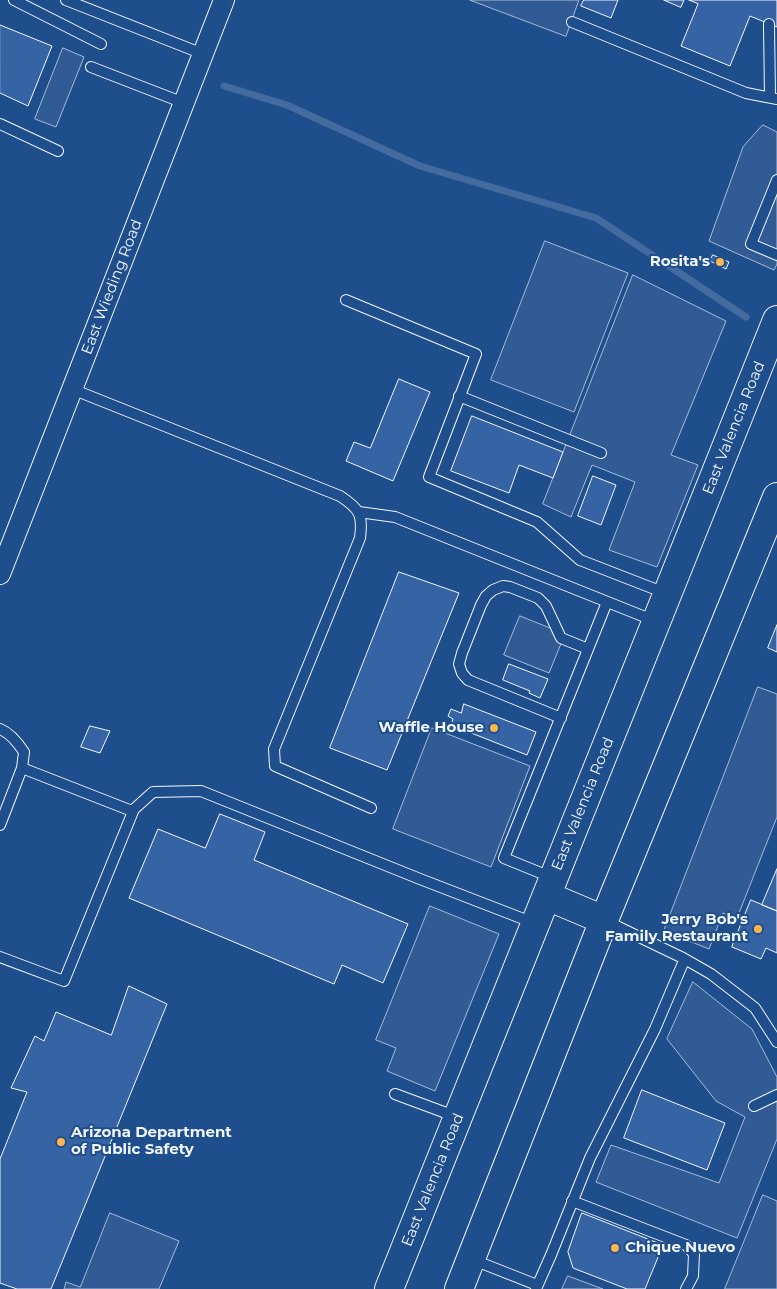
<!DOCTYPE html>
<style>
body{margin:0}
canvas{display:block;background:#1f4e8c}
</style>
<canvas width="777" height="1289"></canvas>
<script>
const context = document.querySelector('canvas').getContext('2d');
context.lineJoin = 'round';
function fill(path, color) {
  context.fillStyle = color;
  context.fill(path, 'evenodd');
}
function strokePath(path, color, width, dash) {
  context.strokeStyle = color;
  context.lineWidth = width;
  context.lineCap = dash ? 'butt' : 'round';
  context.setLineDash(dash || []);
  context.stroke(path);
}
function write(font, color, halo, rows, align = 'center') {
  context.font = font + ' Montserrat,sans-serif';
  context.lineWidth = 4;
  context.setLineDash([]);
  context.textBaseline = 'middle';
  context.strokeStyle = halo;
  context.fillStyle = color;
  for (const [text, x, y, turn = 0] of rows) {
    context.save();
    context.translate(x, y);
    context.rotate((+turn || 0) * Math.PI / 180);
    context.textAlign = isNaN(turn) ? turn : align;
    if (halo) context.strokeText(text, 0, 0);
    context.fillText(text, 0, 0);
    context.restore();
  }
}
const built = new Path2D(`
 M470,0H579L566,36Z
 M63,48L84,57L56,127L35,119Z
 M763,125L777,132V264L774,270L709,241L743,147Z
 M545,241L628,273L574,412L491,380Z
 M633,275L726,321L671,455L698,465L657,567L609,550L635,482L592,465L571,517L543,504Z
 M520,616L565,634L549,673L504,655Z
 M758,687L777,694V817L737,918L723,913L709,949L664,931Z
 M432,728L530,766L491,867L393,829Z
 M430,906L499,934L435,1091L387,1071L396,1048L376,1040Z
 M693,982L752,1029L777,1077V1139L737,1238L596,1182L611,1145L719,1183L745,1117L716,1101L667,1039Z
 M763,1195L777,1201V1289H725Z
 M110,1213L179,1241L159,1289H64L66,1282L80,1287Z
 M568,1276L603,1289H562Z`);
const stream = new Path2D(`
 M224,86L287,105L420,166L596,218L746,317`);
const building = new Path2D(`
 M584,0H618L611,18L581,6Z
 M664,0H684L681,7Z
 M689,0H777V27L750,16L730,66L681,46L698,4Z
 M0,25L52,46L28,106L0,93Z
 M713,255L729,262L726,269L710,261Z
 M399,379L430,392L393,481L346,461L354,442L370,448Z
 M472,416L563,452L553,478L519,465L509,493L451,471Z
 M593,476L616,485L601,525L578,516Z
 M399,572L459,593L387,770L330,748Z
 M777,625V652L768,648Z
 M509,664L548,679L540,698L529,693L530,691L503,680Z
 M464,704L536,732L527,755L451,725L453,719L448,716L451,709L461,713Z
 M90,726L110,731L100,753L81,747Z
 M220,814L265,832L254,860L408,924L383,983L342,965L334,984L129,898L158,829L205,848Z
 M777,869V911L762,905Z
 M751,900L777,911V953L766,948L761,959L732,947Z
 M129,986L167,1004L51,1289H17L0,1283V1159L27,1092L11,1088L35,1036L44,1041L56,1012L111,1035Z
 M642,1090L725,1123L707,1170L624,1138Z
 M582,1213L663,1245L645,1289H627L573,1268L568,1252Z`);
const service = new Path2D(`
 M14,0L101,44
 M66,0L203,54
 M572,22L746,93L777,99
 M769,24L770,97
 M91,67L184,103
 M0,124L58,151
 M777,180L751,244L777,255
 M346,300L476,354L429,477L537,522L580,560L665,593
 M72,389L340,496C360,509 363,515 360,538L274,749L275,766L371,808
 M459,396L601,453
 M359,512L395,517L655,621
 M561,718L468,680L462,673L459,664L462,653L481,605L486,596L493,590L503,586L510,587L538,598L546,606L561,638L588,649
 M0,729C10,733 18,743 24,752L22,768L132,811L153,792L201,791L420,879L534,923
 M0,825L22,768
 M553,878L504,858L607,602
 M606,921L683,958L711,974L755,1008L777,1042
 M0,957L64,981L134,809
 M395,1094L457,1117
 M754,1106L777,1095
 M572,1201L686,1245L694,1254L693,1276L686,1289
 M471,1259L537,1285
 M536,1289L551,1255L590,1158L655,1029L683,963`);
const minor = new Path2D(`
 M0,574L224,0`);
const primary = new Path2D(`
 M547,896L604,920
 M389,1289L777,320
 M459,1289L604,920L777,497`);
const markers = [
 [720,262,5,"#ffb74d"],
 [494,728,5,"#ffb74d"],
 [758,929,5,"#ffb74d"],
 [61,1142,5,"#ffb74d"],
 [615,1248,5,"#ffb74d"]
];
const poiNames = [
 ["Rosita's",710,262],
 ["Waffle House",484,728],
 ["Jerry Bob's",748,920],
 ["Family Restaurant",748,937],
 ["Arizona Department",71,1133,"left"],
 ["of Public Safety",71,1150,"left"],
 ["Chique Nuevo",625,1248,"left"]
];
const streetNames = [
 ["East Wieding Road",112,287,-69],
 ["East Valencia Road",734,428,-68],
 ["East Valencia Road",583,804,-68],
 ["East Valencia Road",433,1180,-68]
];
fill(built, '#305b95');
strokePath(built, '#a8bbd7', 1);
strokePath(stream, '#446ba0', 7);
fill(building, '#3563a3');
strokePath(building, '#f2f6ff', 1);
strokePath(service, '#f2f6ff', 12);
strokePath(minor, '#f2f6ff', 22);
strokePath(primary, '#f2f6ff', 30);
strokePath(service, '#1f4e8c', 10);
strokePath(minor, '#1f4e8c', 20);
strokePath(primary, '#1f4e8c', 28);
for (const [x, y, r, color] of markers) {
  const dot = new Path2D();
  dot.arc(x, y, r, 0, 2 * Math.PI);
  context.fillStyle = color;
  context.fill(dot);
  strokePath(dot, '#1f4e8c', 2);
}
write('bold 15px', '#f2f6ff', '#1f4e8c', poiNames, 'right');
write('15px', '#f2f6ff', '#1f4e8c', streetNames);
</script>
